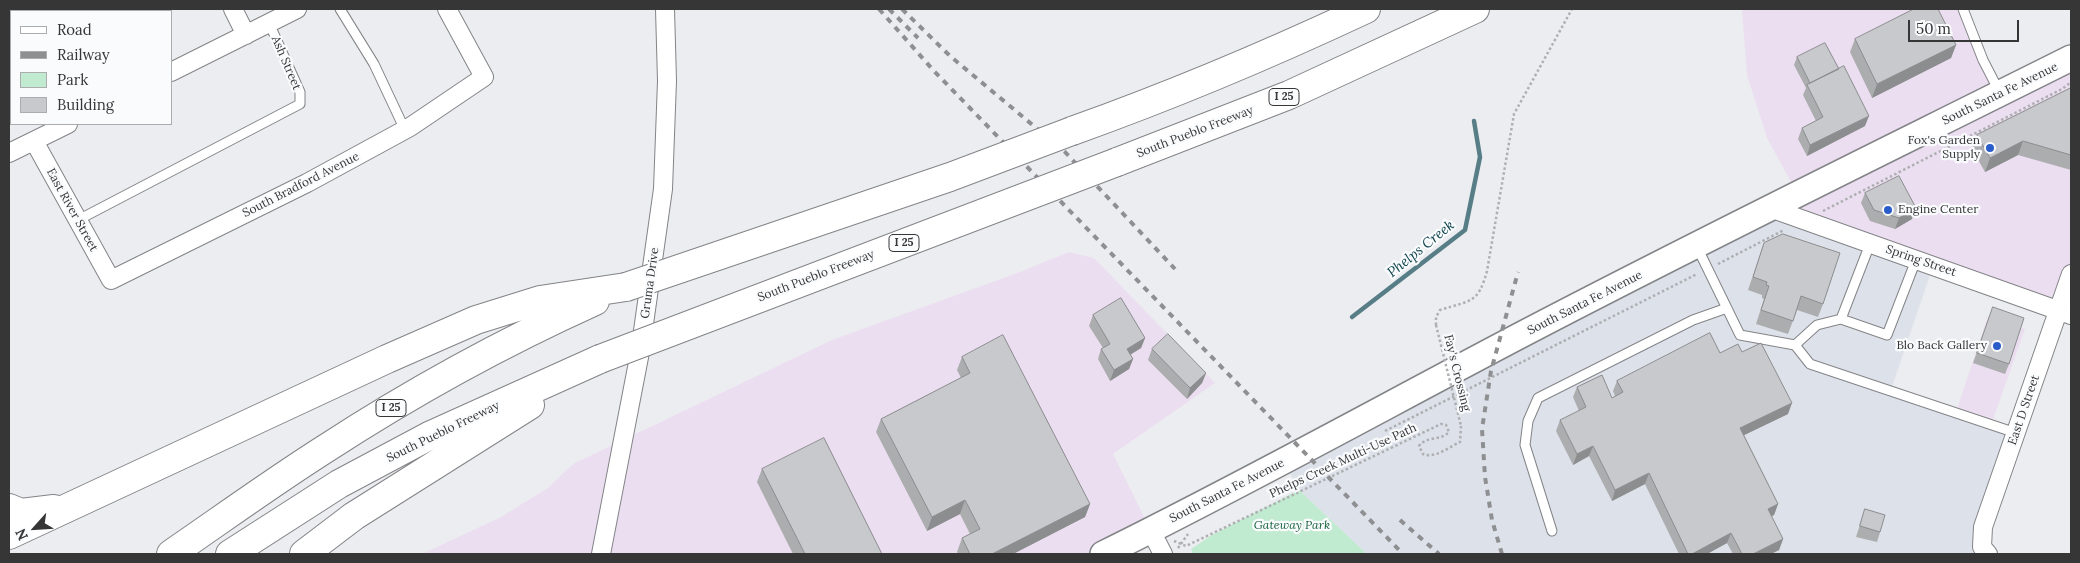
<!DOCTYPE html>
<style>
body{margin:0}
#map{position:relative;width:2080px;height:563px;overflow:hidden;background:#ecedf0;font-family:Lora,serif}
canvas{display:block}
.frame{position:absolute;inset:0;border:10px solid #363637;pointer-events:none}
.legend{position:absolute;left:10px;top:10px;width:162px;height:115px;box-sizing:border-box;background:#f9fbfd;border:1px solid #abacae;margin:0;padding:6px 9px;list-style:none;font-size:15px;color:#363637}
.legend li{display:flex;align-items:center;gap:10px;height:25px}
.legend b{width:25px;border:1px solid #abacae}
.north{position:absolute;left:10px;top:503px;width:50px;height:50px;-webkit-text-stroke:4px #f9fbfd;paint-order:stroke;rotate:244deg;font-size:14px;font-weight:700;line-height:20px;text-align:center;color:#363637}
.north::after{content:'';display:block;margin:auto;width:18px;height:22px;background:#363637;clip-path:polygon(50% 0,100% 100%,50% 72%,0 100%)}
.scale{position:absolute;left:1908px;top:20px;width:111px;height:22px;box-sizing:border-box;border:2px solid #363637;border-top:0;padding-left:6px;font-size:15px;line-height:18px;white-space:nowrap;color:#363637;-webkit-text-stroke:4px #f9fbfd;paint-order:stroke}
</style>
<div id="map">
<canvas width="2080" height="563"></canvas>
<div class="frame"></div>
<ul class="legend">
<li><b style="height:6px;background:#fff"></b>Road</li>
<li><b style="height:6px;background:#8e8f91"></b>Railway</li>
<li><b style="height:14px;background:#c0ebd0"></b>Park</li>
<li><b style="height:14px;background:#c8c9cc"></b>Building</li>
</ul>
<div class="north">N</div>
<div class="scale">50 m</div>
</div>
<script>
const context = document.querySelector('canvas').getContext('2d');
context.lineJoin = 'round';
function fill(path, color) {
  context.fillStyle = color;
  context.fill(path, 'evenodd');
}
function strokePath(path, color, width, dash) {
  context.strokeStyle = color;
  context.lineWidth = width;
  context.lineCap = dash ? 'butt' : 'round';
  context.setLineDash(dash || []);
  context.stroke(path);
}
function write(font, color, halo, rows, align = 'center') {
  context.font = font + ' Lora,serif';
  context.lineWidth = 4.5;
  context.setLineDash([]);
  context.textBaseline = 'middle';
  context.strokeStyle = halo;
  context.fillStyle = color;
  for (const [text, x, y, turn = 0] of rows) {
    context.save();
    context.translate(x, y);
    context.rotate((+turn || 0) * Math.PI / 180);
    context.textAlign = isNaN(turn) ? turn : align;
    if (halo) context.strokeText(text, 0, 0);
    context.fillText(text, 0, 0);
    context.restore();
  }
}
const commercial = new Path2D(`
 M1742,9H1963L2000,94L2071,58V274L2059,310L1770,208L1797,193L1767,138L1747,75Z
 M1069,252L1094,258L1215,383L1113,454L1151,531L1103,554H422L501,517L548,488L573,464L832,340L1020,272Z
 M1988,316L2025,329L1991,425L1956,412Z`);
const built = new Path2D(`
 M1770,208L1933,266L1892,387L2016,435L1983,527L1988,554H1367L1299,490L1284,462Z`);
const green = new Path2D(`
 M1299,490L1367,554H1193L1191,549L1212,535Z`);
const stream = new Path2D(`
 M1352,317L1465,230L1480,157L1474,121`);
const path = new Path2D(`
 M1823,211L2062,89L2071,82
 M1718,264L1784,230
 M1436,325V317L1440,310C1471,300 1478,304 1487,271L1514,114L1572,9
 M1385,431L1697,274
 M1174,541L1186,546L1441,424L1446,425L1449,432C1441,441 1426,436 1419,446L1423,454C1435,459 1449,447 1460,442L1461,426
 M1178,548L1188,534`);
const service = new Path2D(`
 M340,9L374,64L405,130
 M1963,9L1983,60L2000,93
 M78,220L300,104V92L269,23
 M1870,244L1841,319L1887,335L1916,260
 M1697,247L1740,335L1795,345L1817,325L1841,319
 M1795,345L1810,364L2016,433
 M1552,531L1525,445L1528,421L1538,398L1693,320L1727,308`);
const minor = new Path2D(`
 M233,9L246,35
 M171,72L297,9
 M34,141L111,280L307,183L410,127L484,77L447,9
 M9,153L68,124
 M1770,208L2071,315
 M1151,531L1163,554
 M601,554L640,352L663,189L667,81L665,9
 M1988,554L1982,547L1983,527L2071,274`);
const secondary = new Path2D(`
 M1103,554C1243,485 1380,409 1519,336C1702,240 1887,150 2071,58`);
const motorway = new Path2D(`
 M1072,131C1173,95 1270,54 1366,9
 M1117,162L1289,95L1475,9
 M9,508L21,513L54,509
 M9,535L387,359L476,320L540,300L626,287
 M171,554C222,519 273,482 325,449C411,393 502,343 595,301
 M230,554L339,484L429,436L600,359
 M304,554L354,516L530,405`);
const rail = new Path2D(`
 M879,9L934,71L1403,554
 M889,9L918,38
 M902,9L950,56L1065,152L1175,269
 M1400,520L1439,554
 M1502,554L1492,520L1485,477L1482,429L1491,371L1518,272`);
const pathBridge = new Path2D(`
 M1436,325L1461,426`);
const motorwayBridge = new Path2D(`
 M626,287L950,177L1072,131
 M600,359L1117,162`);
const wall = new Path2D(`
 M1855,39L1956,45L1951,58L1872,98L1850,52Z
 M1797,57L1865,126L1807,156L1798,139L1802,128L1816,121L1803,95L1806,88L1794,65Z
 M2071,88V170L2018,155L1985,172L1972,149L1977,135Z
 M1865,193L1912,219L1895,229L1870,221L1861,203Z
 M1764,243L1823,304L1818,317L1797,310L1788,334L1756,324L1764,299L1762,298V295L1748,290Z
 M1993,307L2009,364L2005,374L1973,363Z
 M1093,315L1145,338L1141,348L1130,355L1133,359L1129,369L1110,381L1098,359L1101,349L1103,348L1089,326Z
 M1152,349L1206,373L1202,383L1187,399L1148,360Z
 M1742,352L1788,414L1744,435L1778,504L1774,515L1771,516L1783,539L1779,550L1771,554H1733L1727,543L1707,554H1679L1645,484L1612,501L1589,456L1573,465L1556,431L1560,420L1579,411L1573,397L1577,387L1612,398L1615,396L1613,391L1617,381L1720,353Z
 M962,357L1090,504L1085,517L1013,554H958L957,552L962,538L970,534L960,514L927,531L876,432L881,419L961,378L957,370Z
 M762,469L882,554H793L757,482Z
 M1865,509L1880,532L1877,542L1856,537Z`);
const shadedWall = new Path2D(`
 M1956,45L1951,58L1872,98L1877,84Z
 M1869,116L1865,126L1807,156L1810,145Z
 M2023,141L2018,155L1985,172L1990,158Z
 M1916,208L1912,219L1895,229L1899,218Z
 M1145,338L1141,348L1123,359L1127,349Z
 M1133,359L1129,369L1110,381L1114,370Z
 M1206,373L1202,383L1187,399L1190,388Z
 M1792,403L1788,414L1736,439L1740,428Z
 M1593,446L1589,456L1573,465L1577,454Z
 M1649,473L1645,484L1612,501L1615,490Z
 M965,500L960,514L927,531L932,517Z
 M1090,504L1085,517L1013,554H992Z
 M1778,504L1774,515L1764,520L1768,509Z
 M1731,533L1727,543L1707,554H1692Z
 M1783,539L1779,550L1771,554H1753Z`);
const building = new Path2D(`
 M1914,9H1938L1956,45L1877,84L1855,39Z
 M1825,43L1839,69L1810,83L1797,57Z
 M1844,66L1869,116L1810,145L1802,128L1823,117L1807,85Z
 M2071,88V155L2023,141L1990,158L1977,135Z
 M1899,176L1916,208L1899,218L1874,210L1865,193Z
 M1783,234L1840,253L1823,304L1801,296L1793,321L1761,310L1769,286L1766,285L1767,282L1753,277L1764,243Z
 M1121,298L1145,338L1127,349L1133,359L1114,370L1101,349L1110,344L1093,315Z
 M1993,307L2024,318L2009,364L1977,353Z
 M1710,333L1720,353L1738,344L1742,352L1761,343L1792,403L1740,428L1778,504L1768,509L1783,539L1753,554H1742L1731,533L1692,554H1688L1649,473L1615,490L1593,446L1577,454L1560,420L1586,407L1577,387L1602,375L1612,398L1623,392L1617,381Z
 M1168,334L1206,373L1190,388L1152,349Z
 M1003,335L1090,504L992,554H970L962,538L980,529L965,500L932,517L881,419L970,373L962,357Z
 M824,438L882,554H805L762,469Z
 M1865,509L1885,515L1880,532L1860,526Z`);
const markers = [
 [1990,148,5,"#2a5cca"],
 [1888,210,5,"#2a5cca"],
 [1997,346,5,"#2a5cca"]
];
const shields = [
 [1284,97,30],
 [904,243,30],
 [391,408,30]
];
const shieldNames = [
 ["I 25",1284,97],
 ["I 25",904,243],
 ["I 25",391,408]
];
const streetNames = [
 ["Ash Street",286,63,67],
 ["South Santa Fe Avenue",2000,94,-26],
 ["South Pueblo Freeway",1195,132,-21],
 ["South Bradford Avenue",301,185,-27],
 ["East River Street",72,210,61],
 ["Spring Street",1921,261,19],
 ["South Pueblo Freeway",816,276,-21],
 ["Gruma Drive",650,283,-82],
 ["South Santa Fe Avenue",1585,303,-27],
 ["Fay's Crossing",1457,373,76],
 ["East D Street",2024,410,-71],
 ["South Pueblo Freeway",443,432,-26],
 ["Phelps Creek Multi-Use Path",1343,461,-25],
 ["South Santa Fe Avenue",1227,491,-27]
];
const poiNames = [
 ["Fox's Garden",1980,141],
 ["Supply",1980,155],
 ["Engine Center",1898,210,"left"],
 ["Blo Back Gallery",1987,346]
];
const parkNames = [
 ["Gateway Park",1292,526]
];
const waterNames = [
 ["Phelps Creek",1421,249,-39]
];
fill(commercial, '#ecdef1');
fill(built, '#dde1ea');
fill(green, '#c0ebd0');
strokePath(stream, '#577e87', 4.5);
strokePath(service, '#838487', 11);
strokePath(minor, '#838487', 20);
strokePath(secondary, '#838487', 28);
strokePath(motorway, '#838487', 30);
strokePath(path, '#aeafb1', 2.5, [2.5, 2.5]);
strokePath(service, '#fff', 9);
strokePath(minor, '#fff', 18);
strokePath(secondary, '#fff', 25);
strokePath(motorway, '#fff', 28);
strokePath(rail, '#8e8f91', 4, [6, 6]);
strokePath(motorwayBridge, '#838487', 30, []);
strokePath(pathBridge, '#aeafb1', 2.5, [2.5, 2.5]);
strokePath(motorwayBridge, '#fff', 28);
fill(wall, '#acadaf');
fill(shadedWall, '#8c8d8f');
fill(building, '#c8c9cc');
strokePath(building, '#8c8d8f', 1);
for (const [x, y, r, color] of markers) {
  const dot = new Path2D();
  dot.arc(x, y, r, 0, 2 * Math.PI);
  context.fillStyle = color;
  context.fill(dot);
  strokePath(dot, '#f9fbfd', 2);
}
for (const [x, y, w] of shields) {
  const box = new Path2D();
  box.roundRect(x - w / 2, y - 8.5, w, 17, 4);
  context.fillStyle = '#f9fbfd';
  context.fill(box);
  strokePath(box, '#363637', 1);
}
write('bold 11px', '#363637', null, shieldNames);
write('12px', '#363637', '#f9fbfd', streetNames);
write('12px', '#363637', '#f9fbfd', poiNames, 'right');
write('italic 12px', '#1c6440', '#f9fbfd', parkNames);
write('italic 14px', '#10444d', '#f9fbfd', waterNames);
</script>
